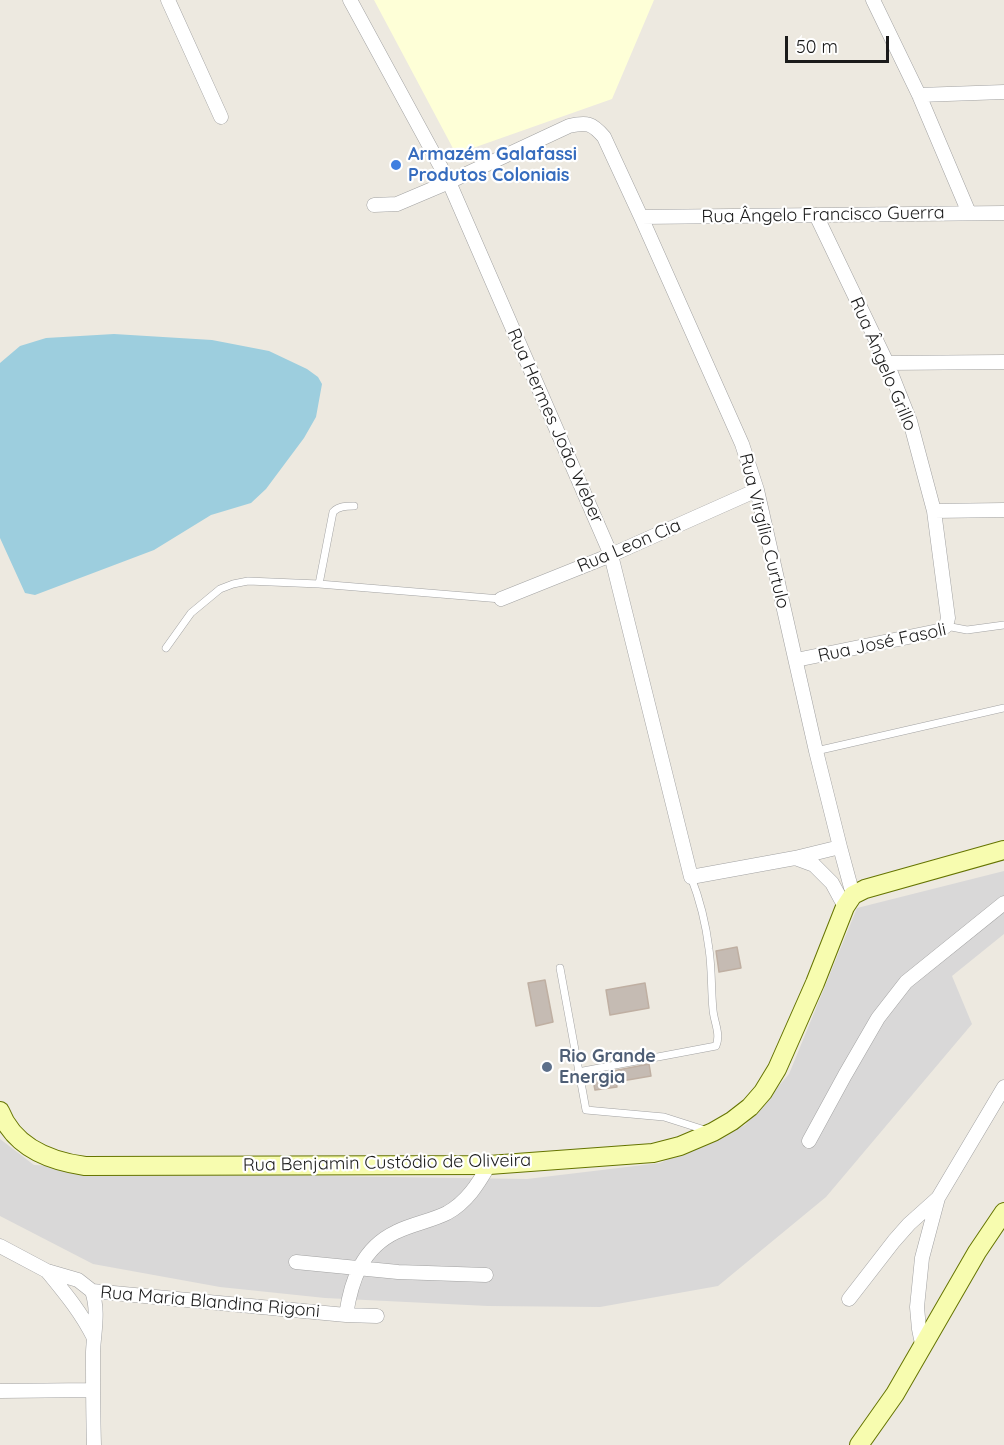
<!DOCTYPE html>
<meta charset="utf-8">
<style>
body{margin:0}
#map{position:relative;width:1004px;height:1445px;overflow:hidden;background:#ede9e0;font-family:Quicksand,sans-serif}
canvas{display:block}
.scale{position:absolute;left:785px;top:36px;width:104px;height:27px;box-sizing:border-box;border:3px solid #1b1b1b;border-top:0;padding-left:8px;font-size:18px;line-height:21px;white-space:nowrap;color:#1b1b1b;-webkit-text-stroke:4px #fff;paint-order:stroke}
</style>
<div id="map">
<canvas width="1004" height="1445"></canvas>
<div class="scale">50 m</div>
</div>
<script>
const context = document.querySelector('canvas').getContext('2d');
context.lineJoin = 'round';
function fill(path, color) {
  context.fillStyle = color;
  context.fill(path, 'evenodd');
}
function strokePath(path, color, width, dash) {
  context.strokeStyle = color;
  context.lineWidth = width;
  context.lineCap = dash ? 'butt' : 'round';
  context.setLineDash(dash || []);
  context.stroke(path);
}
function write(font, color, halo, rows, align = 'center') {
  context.font = font + ' Quicksand,sans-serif';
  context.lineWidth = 4.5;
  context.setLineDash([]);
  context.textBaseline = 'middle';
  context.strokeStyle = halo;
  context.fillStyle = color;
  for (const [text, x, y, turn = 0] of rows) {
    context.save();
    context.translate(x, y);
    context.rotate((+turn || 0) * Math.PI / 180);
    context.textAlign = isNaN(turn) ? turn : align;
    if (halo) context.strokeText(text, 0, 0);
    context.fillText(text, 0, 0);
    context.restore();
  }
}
const residential = new Path2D(`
 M1004,871V934L952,976L972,1024L826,1197L718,1286L600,1307L488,1306L325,1298L220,1287L93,1264L0,1216V1139L34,1165L254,1175L527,1179L660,1163L745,1125L789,1074L857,908Z`);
const education = new Path2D(`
 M374,0H654L612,99L456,154Z`);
const water = new Path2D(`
 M114,334L212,340L269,351L307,369L318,377L322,384L316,417L304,438L266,489L251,503L211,515L154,550L35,595L25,593L0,538V363L20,346L46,338Z`);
const building = new Path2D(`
 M737,947L741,968L719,972L716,951Z
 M545,980L553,1022L536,1026L528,983Z
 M645,983L649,1008L610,1015L606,990Z
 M649,1064L651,1076L616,1082L617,1087L595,1090L592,1075Z`);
const lane = new Path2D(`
 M319,584L333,512C339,506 346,506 354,506
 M946,626L967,630L1004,625
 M166,648L191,613L220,589L233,584L248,581L319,584L501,599
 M816,751L1004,708
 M560,968L586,1110L664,1117L708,1131
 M578,1072L716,1046C721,1034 714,1022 713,1010C711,990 712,969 709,949C706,925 700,900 691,877`);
const street = new Path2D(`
 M168,0L221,117
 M350,0L449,182L611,555L691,877L795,858L840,847
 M873,0L919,95L969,213
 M919,95L1004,92
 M374,205L397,204L449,182L569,126C587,122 592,123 604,137L641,217L742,444L757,490L816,751L840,847L853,895
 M641,217L1004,213
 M887,363L1004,362
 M934,511L1004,510
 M501,599L611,555L757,490
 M796,660L938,631L946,626L948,618L934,511L910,421L887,363L816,215
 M795,858L814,865L832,883L845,907
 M809,1141L845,1075L878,1018L906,982L1004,903
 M0,1246L47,1271L78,1280L92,1291L346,1315L377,1316
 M296,1262L398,1272L486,1275
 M47,1271C65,1293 81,1312 94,1338
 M92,1291C99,1311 94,1331 93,1352C93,1383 93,1414 94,1445
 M849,1299L894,1241L909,1224L938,1198
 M346,1315C351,1281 362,1248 396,1232C412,1224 431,1221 447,1213C467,1202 478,1184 489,1165
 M922,1344L919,1329L917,1307L922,1258L938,1198L1004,1087
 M0,1391L92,1390`);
const secondary = new Path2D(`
 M0,1111C14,1147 49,1161 85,1166L489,1165L653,1153L680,1146L713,1132L732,1121L750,1107L763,1092L777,1069L815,983L845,907L853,895L865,889L1004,850
 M859,1445L895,1394L977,1252L1004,1212`);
const markers = [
 [396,165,6,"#3f7fe0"],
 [547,1067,6,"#5c6f8a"]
];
const shopNames = [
 ["Armazém Galafassi",408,155],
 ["Produtos Coloniais",408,176]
];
const streetNames = [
 ["Rua Ângelo Francisco Guerra",823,215,-1],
 ["Rua Ângelo Grillo",883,364,67],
 ["Rua Hermes João Weber",555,426,66],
 ["Rua Virgílio Curtulo",764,531,76],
 ["Rua Leon Cia",629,546,-23],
 ["Rua José Fasoli",882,643,-12],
 ["Rua Benjamin Custódio de Oliveira",387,1163,-1],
 ["Rua Maria Blandina Rigoni",210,1302,5]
];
const serviceNames = [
 ["Rio Grande",559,1057],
 ["Energia",559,1078]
];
fill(residential, '#d9d8d8');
fill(education, '#feffd7');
fill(water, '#9dcede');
fill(building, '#c5bbb3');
strokePath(building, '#bfafa2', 1.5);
strokePath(lane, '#a2a2a2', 8);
strokePath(street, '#a2a2a2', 15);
strokePath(secondary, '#657400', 20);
strokePath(lane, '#fff', 7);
strokePath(street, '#fff', 14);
strokePath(secondary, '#f7fcaf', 18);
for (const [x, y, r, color] of markers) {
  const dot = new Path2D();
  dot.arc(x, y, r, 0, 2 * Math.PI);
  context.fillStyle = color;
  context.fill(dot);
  strokePath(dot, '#fff', 2);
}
write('bold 18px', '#366cbe', '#fff', shopNames, 'left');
write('18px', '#1b1b1b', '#fff', streetNames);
write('bold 18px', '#4e5e75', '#fff', serviceNames, 'left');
</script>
